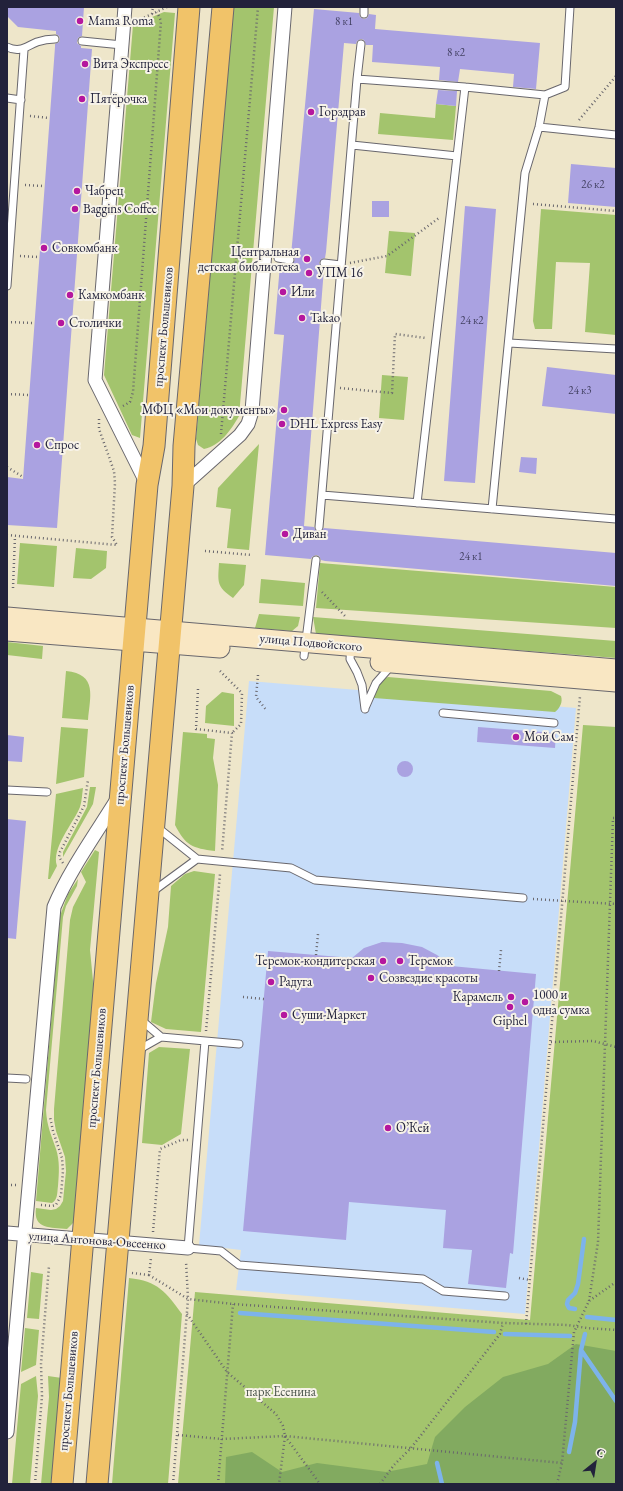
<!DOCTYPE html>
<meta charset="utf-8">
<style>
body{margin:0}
#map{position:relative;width:623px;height:1491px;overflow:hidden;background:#eee6ca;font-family:"EB Garamond",serif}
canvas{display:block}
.frame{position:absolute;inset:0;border:8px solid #22223b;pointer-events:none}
.north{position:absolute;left:575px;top:1443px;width:40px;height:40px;-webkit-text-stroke:3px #f7f3e8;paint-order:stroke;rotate:30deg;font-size:11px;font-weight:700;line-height:16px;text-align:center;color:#22223b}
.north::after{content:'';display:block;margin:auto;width:14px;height:18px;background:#22223b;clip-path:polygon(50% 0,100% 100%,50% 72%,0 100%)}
</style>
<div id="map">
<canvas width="623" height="1491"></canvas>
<div class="frame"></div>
<div class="north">С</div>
</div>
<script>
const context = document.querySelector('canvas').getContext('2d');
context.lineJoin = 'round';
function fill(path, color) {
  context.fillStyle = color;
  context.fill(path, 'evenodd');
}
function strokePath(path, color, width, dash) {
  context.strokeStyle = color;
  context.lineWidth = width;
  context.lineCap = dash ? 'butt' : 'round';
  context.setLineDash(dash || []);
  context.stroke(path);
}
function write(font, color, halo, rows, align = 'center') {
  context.font = font + ' "EB Garamond",serif';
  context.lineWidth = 4;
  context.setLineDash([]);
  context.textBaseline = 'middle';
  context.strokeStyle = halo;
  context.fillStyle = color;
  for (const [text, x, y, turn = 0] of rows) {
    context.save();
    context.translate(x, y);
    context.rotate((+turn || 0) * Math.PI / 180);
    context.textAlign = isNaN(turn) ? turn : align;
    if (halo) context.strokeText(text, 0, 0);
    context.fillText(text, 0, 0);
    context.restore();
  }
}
const built = new Path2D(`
 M249,681L576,708L525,1314L236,1290L241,1250L199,1245Z`);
const green = new Path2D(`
 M233,7H274L239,416C231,430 220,446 204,449L198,445L196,439Z
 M164,12L175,13L140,438L132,435L104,375L133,25Z
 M436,104L456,106L453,140L378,134L380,113L435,118Z
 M541,209L616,215V335L585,332L590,263L556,262L552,329H535L533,321Z
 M389,231L415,233L411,276L385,273Z
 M382,375L408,377L404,420L379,418Z
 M259,444L249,550L227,548L231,509L216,507L218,488Z
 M20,543L57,546L54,587L17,584Z
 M76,548L107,551L106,568L91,579L73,578Z
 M219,563L246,565L244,585L233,598C216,586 218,582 219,563Z
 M320,563L616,587V628L316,608Z
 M261,579L305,583L303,606L259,603Z
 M259,614L300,617L298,626L292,631L255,628Z
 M313,617L616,641V658L316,634Z
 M7,642L43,646L42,659L7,655Z
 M66,671C98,674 90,697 88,720L62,718Z
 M388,677L551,691L561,696C563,702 560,708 555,712L374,698C375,689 379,680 388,677Z
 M222,692L234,694V726L205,723L206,706Z
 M583,725L616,727V1484H178L195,1292L530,1320Z
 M61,727L88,729L84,777L56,784Z
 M183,732L207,734V738L215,739L213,758L218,785L215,851C192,848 186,846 175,825Z
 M90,787H96L93,804L63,857V852L87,807Z
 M83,788C82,794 82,801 80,807C73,824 51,848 57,866L50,879H48L56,794Z
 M95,850L99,852L90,950L94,991L74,1222L67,1229C51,1227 33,1230 36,1208L51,1210L56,1209L60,1206L63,1201L66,1171L65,1157L56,1131L54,1120V1109L70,920L73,907L86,882L81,872Z
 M194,871L215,874L201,1032L166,1029L151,1022L156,983L168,927L171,886L185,874Z
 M78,879L77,886L66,906L63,917L46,1110C47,1127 51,1134 56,1149C60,1161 59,1174 58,1186C57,1193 58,1199 52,1203L36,1201L60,916L68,894Z
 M159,1047L190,1049L181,1134L162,1145L142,1143L149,1053Z
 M31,1272L43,1274L39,1319L27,1318Z
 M129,1278C158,1281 166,1292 182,1314L168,1484H112Z
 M25,1328L39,1330L36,1365L21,1372Z
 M36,1376L38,1396L30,1484H12L21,1384Z
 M48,1376L62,1378L54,1484H41L49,1397Z`);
const forest = new Path2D(`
 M576,1344L616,1351V1484H225L226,1457L252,1452L282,1472L317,1463L386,1472L427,1464L435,1437L465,1407L503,1377L548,1364Z`);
const stream = new Path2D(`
 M575,1309L569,1308L567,1304L568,1300L575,1293L578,1284L584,1239
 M240,1313L494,1332
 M587,1317L616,1320
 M505,1334L570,1336
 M581,1350L616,1401
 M569,1452L575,1422L581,1350L585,1334
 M437,1463L442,1484`);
const building = new Path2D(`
 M7,7H84L82,36L78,38L77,43L81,46V48L92,49L57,528L7,525V477L23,479L55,47V44L59,42L60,39L59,36L56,34V31L18,27L7,16Z
 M314,9L359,13L360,17L364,19L367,18L369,14L376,15L375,29L540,43L536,89L513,87L514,74L460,69L458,82L439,80L440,67L372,62L373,45H366L364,40L361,39L357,41L356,44L344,43L326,252L325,258L322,259L319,263L321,267L324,268L304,526L314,527L315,529L318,532L321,531L324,528L616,553V586L325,561L321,560L319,556L316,555L312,557L311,559L265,555L284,335L274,334L280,265L290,266L295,260L293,256L291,255Z
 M438,90L457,91L456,106L436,104Z
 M571,164L616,168V207L568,203Z
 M372,201H389V217H372Z
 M465,206L496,209L475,483L444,481Z
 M547,367L616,375V414L542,406Z
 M521,457L537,458L536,474L519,472Z
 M478,727L556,733L555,748L477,742Z
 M7,735L24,737L22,762L7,761Z
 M397 769a8 8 0 1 1 16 0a8 8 0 1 1-16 0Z
 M7,819L26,821L16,939L7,938Z
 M382,942L402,943L422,947L437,955L451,966L536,974L513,1254L510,1253L506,1288L468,1284L472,1250L443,1248L446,1210L349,1202L346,1240L243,1231L268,951L352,958L364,948Z`);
const path = new Path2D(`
 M152,14L153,7
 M137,21L167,7
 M30,116L49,118
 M579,120L616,76
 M25,185L44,186
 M533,204L616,211
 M20,256L39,257
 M350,263L387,256L439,218
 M7,322L34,323
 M340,388L392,393L395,334L426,338
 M7,394L29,395
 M123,406L130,402L133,392L161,21L157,12
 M99,419V429L114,471L115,483L112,537L117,545
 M221,434L258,7
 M7,467L23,477
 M7,535L117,545
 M205,551L252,555
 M13,588L15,536
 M322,592L345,616
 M220,671L242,693L241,724L232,733
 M258,675L256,697L267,711
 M198,689L196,729L232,733L222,852
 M63,863L59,857L60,852L84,806L88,780
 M533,899L616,904
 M316,955L318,934
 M499,971L501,950
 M243,997L264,999
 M206,1031L220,874
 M551,1042L593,1041L616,1047
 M7,1185H17
 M41,1205L52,1206L56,1205L61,1195L63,1171L62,1158L53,1131L50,1117
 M153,1232L160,1149L181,1140H188
 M132,1273L149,1275L151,1258
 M149,1275L188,1299L186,1261
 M519,1278L530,1280
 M589,1301L598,1242L613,818H616
 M187,1314L227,1372L276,1414L283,1426L285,1436L279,1484
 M526,1324L580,696
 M178,1435L222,1439L285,1436L562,1463
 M285,1436L320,1484
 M35,1484L42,1396L41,1364L49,1266
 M173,1484L188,1299L233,1304L503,1323L567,1325L587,1328L616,1330
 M218,1484L233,1304
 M380,1484L394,1465L411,1448L500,1334L503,1323
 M557,1484L562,1463L574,1332L589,1301L616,1282`);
const lane = new Path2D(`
 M364,14V7
 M82,41L122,45
 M7,47C20,53 25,47 37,42C43,40 49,39 55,39
 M357,79L361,44
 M7,98L21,100
 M539,127L616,135
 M352,145L457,156
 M278,258L290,260
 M324,263L341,265
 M7,286L24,50
 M509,343L616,349
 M322,495L616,519
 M417,503L465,87
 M492,509L525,173L539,127L545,95L565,87L570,7
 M319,527L357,79L465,87L545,95
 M351,646L350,659L357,672L362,685L365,709
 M304,656L316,560
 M365,708L376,683L391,666
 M443,713L554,723
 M7,790L47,792
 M157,827L197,859L291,868L315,880L523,898
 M152,892L197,859
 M140,1019L161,1037
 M205,1041L188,1248L221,1251L239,1265L423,1279L443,1291L505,1296
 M138,1050L161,1037L239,1044
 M7,1078L26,1079`);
const street = new Path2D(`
 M125,7L95,380L147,484
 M183,486L240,435L248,424L252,411L285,7
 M7,1233L188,1248
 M7,1432L54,907C69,871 97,832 118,798`);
const secondary = new Path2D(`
 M7,617L616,669
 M7,631L220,648
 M380,662L616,682`);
const primary = new Path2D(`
 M62,1484L147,485L154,446L189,7
 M97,1484L183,486L184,446L223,7`);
const markers = [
 [80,21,4,"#b5179e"],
 [85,64,4,"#b5179e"],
 [82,99,4,"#b5179e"],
 [311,112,4,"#b5179e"],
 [77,191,4,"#b5179e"],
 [75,209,4,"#b5179e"],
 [44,248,4,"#b5179e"],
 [307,259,4,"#b5179e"],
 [309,273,4,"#b5179e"],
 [283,292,4,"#b5179e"],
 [70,295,4,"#b5179e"],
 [302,318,4,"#b5179e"],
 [61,323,4,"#b5179e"],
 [284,410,4,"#b5179e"],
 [282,424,4,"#b5179e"],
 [37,445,4,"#b5179e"],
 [285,534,4,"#b5179e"],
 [516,737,4,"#b5179e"],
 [383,961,4,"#b5179e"],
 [400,961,4,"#b5179e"],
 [371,978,4,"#b5179e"],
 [271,982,4,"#b5179e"],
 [511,997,4,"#b5179e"],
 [525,1002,4,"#b5179e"],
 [510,1007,4,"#b5179e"],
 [284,1015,4,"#b5179e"],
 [388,1128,4,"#b5179e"]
];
const numberNames = [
 ["8 к1",344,22],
 ["8 к2",456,53],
 ["26 к2",593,185],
 ["24 к2",472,321],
 ["24 к3",580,391],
 ["24 к1",471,557]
];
const poiNames = [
 ["Mama Roma",88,21],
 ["Вита Экспресс",93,64],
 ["Пятёрочка",90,99],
 ["Горздрав",319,112],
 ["Чабрец",85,191],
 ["Baggins Coffee",83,209],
 ["Совкомбанк",52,248],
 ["Центральная",299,252,"right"],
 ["детская библиотека",299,267,"right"],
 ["УПМ 16",317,273],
 ["Или",291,292],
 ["Камкомбанк",78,295],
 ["Takao",310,318],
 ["Столички",69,323],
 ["МФЦ «Мои документы»",276,410,"right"],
 ["DHL Express Easy",290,424],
 ["Спрос",45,445],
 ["Диван",293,534],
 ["Мой Сам",524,737],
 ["Теремок-кондитерская",375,961,"right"],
 ["Теремок",408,961],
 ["Созвездие красоты",379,978],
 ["Радуга",279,982],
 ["1000 и",533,995],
 ["одна сумка",533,1010],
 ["Карамель",503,997,"right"],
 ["Суши-Маркет",292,1015],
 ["Giphel",510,1021,"center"],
 ["О’Кей",396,1128]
];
const streetNames = [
 ["проспект Большевиков",164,327,-85],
 ["улица Подвойского",311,643,5],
 ["проспект Большевиков",125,745,-85],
 ["проспект Большевиков",97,1068,-85],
 ["улица Антонова-Овсеенко",97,1241,4],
 ["проспект Большевиков",69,1391,-85]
];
const parkNames = [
 ["парк Есенина",281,1392]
];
fill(built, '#c7ddf9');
fill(green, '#a3c46d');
fill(forest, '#82aa60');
strokePath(stream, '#7db3eb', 4.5);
fill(building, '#aaa2e1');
strokePath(lane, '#69676d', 9);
strokePath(street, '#69676d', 15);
strokePath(secondary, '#69676d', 21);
strokePath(primary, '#69676d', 23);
strokePath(path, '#69676d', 2.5, [1, 3]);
strokePath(lane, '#fff', 7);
strokePath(street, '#fff', 13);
strokePath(secondary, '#f9e7c3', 19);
strokePath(primary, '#f1c369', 21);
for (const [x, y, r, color] of markers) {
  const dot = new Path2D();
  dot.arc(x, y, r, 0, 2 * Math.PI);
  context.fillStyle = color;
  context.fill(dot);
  strokePath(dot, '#f7f3e8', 1.5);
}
write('11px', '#444264', null, numberNames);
write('13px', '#22223b', '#f7f3e8', poiNames, 'left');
write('13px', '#22223b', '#f7f3e8', streetNames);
write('13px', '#49534a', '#f7f3e8', parkNames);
</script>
